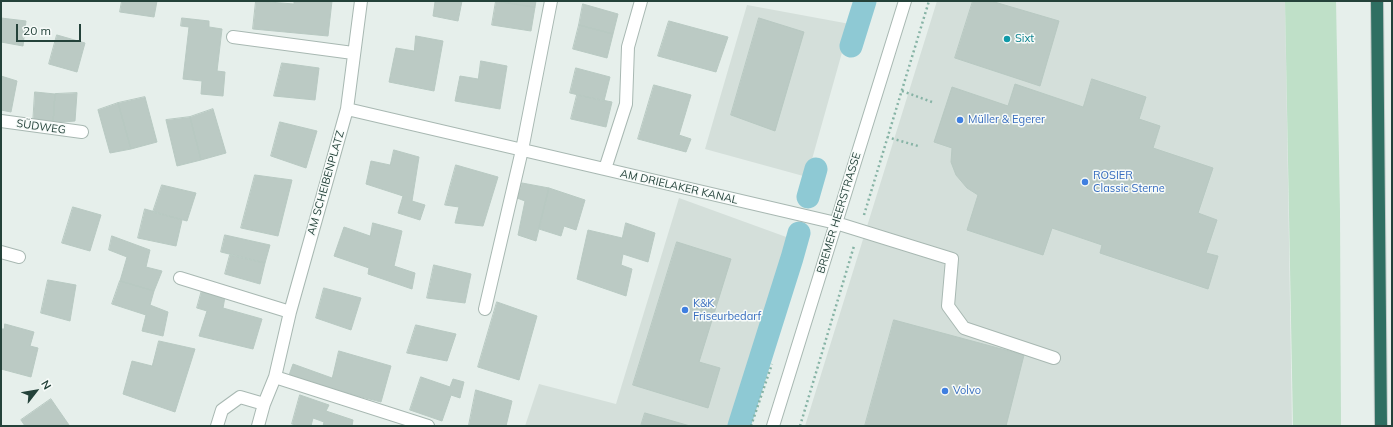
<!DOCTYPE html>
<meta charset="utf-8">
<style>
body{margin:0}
#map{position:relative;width:1393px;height:427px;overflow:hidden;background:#e6efeb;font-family:Mulish,sans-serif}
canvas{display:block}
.frame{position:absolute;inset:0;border:2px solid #24423a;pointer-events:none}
.north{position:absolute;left:16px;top:371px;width:40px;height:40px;-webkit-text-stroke:3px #f7fbf9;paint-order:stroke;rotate:59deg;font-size:11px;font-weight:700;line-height:16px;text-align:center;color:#24423a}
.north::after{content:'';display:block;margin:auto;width:14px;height:18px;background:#24423a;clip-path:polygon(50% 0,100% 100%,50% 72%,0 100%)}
.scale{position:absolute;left:16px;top:24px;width:65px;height:18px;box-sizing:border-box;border:2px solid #24423a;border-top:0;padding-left:5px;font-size:12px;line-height:14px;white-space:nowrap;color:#24423a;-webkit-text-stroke:3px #f7fbf9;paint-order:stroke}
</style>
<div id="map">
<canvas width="1393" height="427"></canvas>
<div class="frame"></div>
<div class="north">N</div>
<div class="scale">20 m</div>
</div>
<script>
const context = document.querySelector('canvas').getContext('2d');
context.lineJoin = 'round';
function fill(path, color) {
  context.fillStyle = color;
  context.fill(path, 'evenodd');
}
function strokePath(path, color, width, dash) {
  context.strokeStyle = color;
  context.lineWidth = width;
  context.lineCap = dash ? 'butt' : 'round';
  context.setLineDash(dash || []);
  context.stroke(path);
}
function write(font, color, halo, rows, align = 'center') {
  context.font = font + ' Mulish,sans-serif';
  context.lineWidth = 3;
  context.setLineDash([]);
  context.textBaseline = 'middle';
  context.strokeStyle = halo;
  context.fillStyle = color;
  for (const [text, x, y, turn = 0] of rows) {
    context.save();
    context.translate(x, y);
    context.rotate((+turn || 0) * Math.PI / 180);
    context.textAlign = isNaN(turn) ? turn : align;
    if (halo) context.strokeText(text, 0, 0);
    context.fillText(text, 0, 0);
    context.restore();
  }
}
const built = new Path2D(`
 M937,1H1285L1292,426H805Z
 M747,5L850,24L807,177L705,149Z
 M679,198L789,238L733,426H525L539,384L616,404Z`);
const green = new Path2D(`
 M1285,1H1336L1340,212L1341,426H1293Z`);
const canal = new Path2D(`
 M851,46L865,1
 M808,197L816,169
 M739,426L792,258L799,233`);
const building = new Path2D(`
 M122,1H157L154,17L120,12Z
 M256,1L294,4V1H332L328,36L253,29Z
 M427,1H462L458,21L433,16L435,2Z
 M496,1H536L535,7Z
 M496,1L535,7L531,31L492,25Z
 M973,1H991L1059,21L1040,86L955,58Z
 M583,4L618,14L613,34L579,25Z
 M1,18L26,21L23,46L1,42Z
 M182,18L209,21V27L222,29L217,71L225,72L223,96L201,94L202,81L183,79L189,27L181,26Z
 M759,18L804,32L775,131L731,115Z
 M669,21L728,37L716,72L658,56Z
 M579,25L613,34L607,58L573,49Z
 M57,35L85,43L77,72L49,64Z
 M416,36L443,41L434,91L389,82L396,48L414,51Z
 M481,61L507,66L500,109L455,101L460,76L478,79Z
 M282,63L319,68L315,100L274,96Z
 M576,68L610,77L604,101L570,93Z
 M1,76L17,81L11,112L1,110Z
 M1092,79L1146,97L1139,119L1160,126L1153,148L1213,168L1198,213L1217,220L1206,253L1218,256L1208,289L1100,253L1102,245L1052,228L1043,255L967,230L978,195L967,188L956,175L951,162L952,148L934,142L952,87L1008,106L1015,84L1083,107Z
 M654,85L691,95L679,135L691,139L686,152L638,139Z
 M35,92L55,94L53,123L33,124Z
 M77,93L75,121L53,123L55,94Z
 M577,95L612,102L606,127L571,119Z
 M145,97L157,142L131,149L118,103Z
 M118,103L131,149L110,153L98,110Z
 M213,109L226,153L201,160L190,117Z
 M190,117L201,160L177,166L166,120Z
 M280,122L317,131L306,168L271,156Z
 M394,150L419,157L412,201L425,205L420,220L398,213L403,196L366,184L371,161L390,165Z
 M456,165L498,177L483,226L455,223L459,207L445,205Z
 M255,175L292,180L278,236L241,228Z
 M522,183L549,188L536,241L518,235L525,201L517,198Z
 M162,185L196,193L187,221L153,212Z
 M549,188L585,200L576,230L564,226L561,236L539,229Z
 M73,207L101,215L90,251L62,243Z
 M145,209L182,220L176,246L138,238Z
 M373,223L402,231L394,266L415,273L412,289L368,274L369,268L334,256L344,227L370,236Z
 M626,223L655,233L648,262L623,254L621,265L632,269L626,296L577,279L588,230L622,238Z
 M225,235L270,245L265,263L221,252Z
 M112,236L150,250L146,267L162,271L154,291L120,281L127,257L109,250Z
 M677,242L731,259L699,362L720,368L708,408L633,385Z
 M230,255L265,263L260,284L225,274Z
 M434,265L471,274L465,303L427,298Z
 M48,280L76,285L70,321L41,313Z
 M120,281L154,291L150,305L168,312L163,336L142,331L146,315L112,304Z
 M324,288L361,298L351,330L316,318Z
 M202,290L225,297L223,308L262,319L253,349L199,336L207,311L197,308Z
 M497,302L537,316L519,380L478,367Z
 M894,320L1024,355L1006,426H865Z
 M5,324L34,332L30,346L38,348L31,377L1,369V329H4Z
 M416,325L456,334L447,361L407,353Z
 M159,341L195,349L175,412L123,394L132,361L152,366Z
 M339,351L391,366L381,402L288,378L293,364L332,378Z
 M421,377L450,387L453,379L464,382L460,398L451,395L442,421L410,410Z
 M476,390L512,401L506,426H472L469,425Z
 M300,395L329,405L326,411L353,420L352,426H353H323L324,422L313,418L311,426H301L292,424Z
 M51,399L69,425L25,426L21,420Z
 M645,413L690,426H641Z`);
const path = new Path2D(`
 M902,91L932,102
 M887,137L918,146
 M864,215L929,1
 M751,426L772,364
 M800,426L854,246`);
const minor = new Path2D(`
 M233,37L353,53
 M347,109L836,223L952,259L948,306L964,328L1054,358
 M1,121L82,132
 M605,169L626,104L628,47L641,1
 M1,252L19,257
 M180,278L290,312
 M485,309L522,150L551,1
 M275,377L428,426
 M217,426L222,410L240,397L264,404
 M258,426L264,404L275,377L290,312L347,109L361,1
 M773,426L905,1`);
const highway = new Path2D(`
 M1377,1L1381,426`);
const markers = [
 [1007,39,4,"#0f9aa8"],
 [960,120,4,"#3f7fe0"],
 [1085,182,4,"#3f7fe0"],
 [685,310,4,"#3f7fe0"],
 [945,391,4,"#3f7fe0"]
];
const cultureNames = [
 ["Sixt",1015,39]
];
const shopNames = [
 ["Müller & Egerer",968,120],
 ["ROSIER",1093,176],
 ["Classic Sterne",1093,189],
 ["K&K",693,304],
 ["Friseurbedarf",693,317],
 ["Volvo",953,391]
];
const streetNames = [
 ["SÜDWEG",41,127,8],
 ["AM SCHEIBENPLATZ",326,183,-74],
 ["AM DRIELAKER KANAL",679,187,13],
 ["BREMER HEERSTRASSE",839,213,-73]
];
fill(built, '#d4dfda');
fill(green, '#bfe0c8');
strokePath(canal, '#8ec9d4', 23);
fill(building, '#bbcac4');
strokePath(building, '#b8c9c2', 1);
strokePath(minor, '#a8b8b2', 14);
strokePath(highway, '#c2cac8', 14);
strokePath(path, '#86b3a5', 2.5, [2, 3]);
strokePath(minor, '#fff', 12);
strokePath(highway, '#2f6f62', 12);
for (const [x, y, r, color] of markers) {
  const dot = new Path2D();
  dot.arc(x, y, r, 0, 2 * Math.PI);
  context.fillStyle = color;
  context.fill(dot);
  strokePath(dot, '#f7fbf9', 1.5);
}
write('11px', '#0d838f', '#f7fbf9', cultureNames, 'left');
write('11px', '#366cbe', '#f7fbf9', shopNames, 'left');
write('11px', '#24423a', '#f7fbf9', streetNames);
</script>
